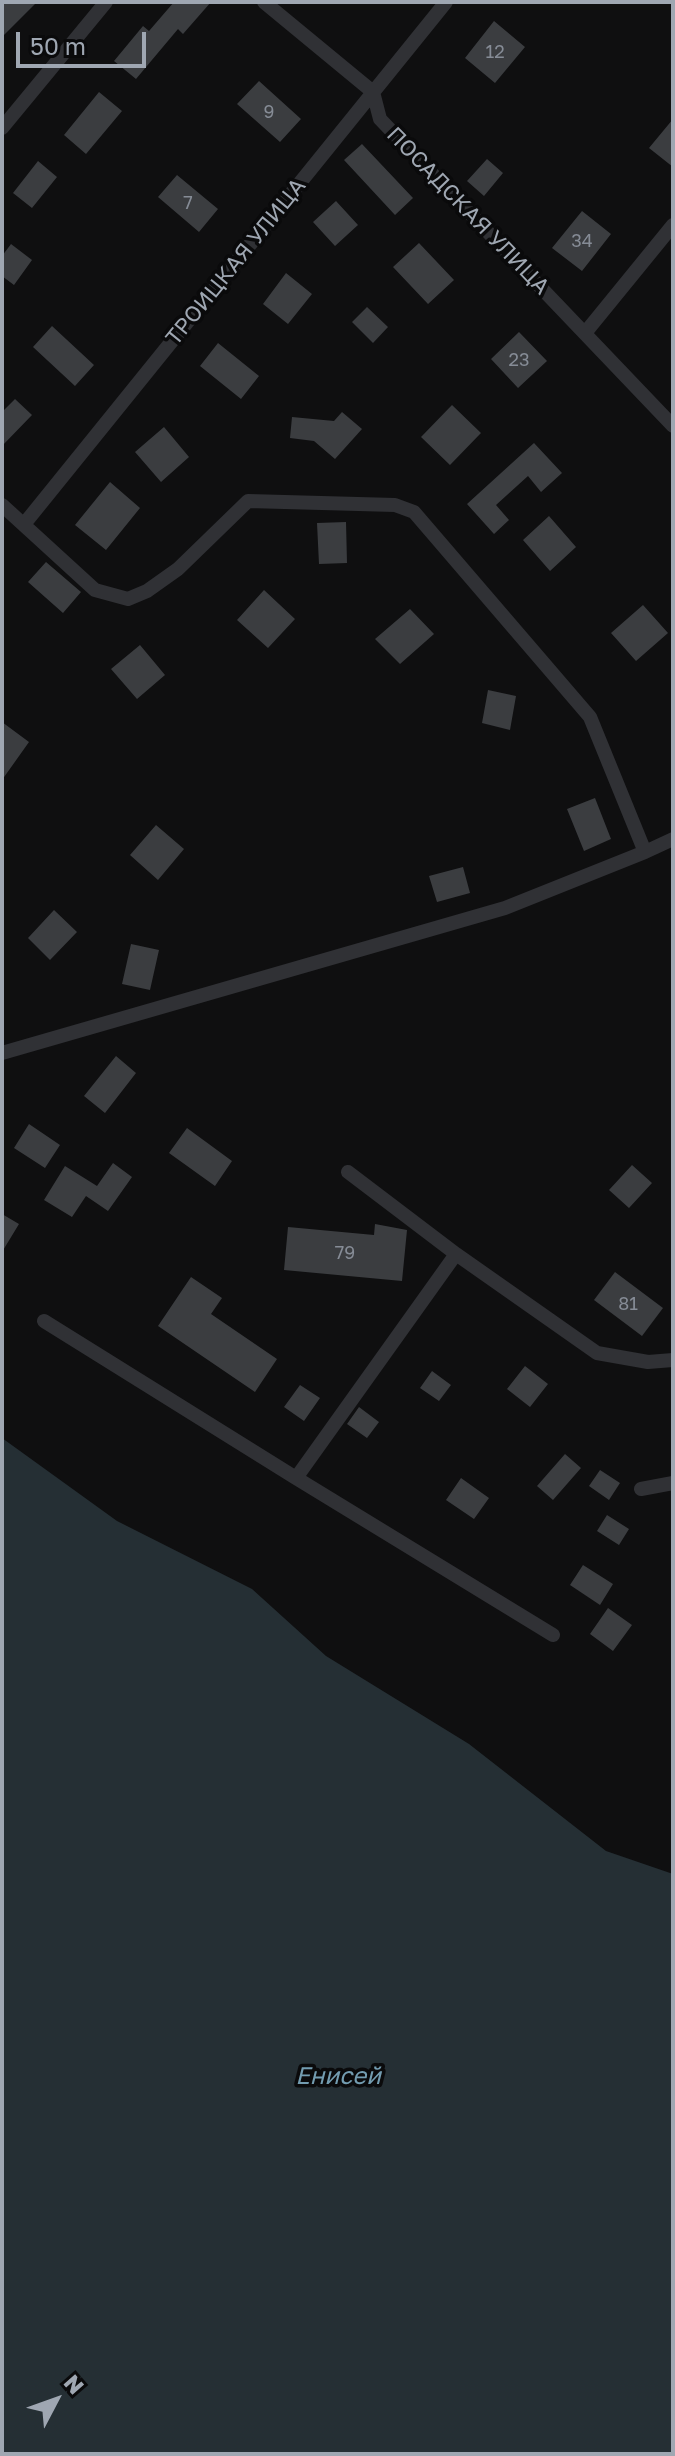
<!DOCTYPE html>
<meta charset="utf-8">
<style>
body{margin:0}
#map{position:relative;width:675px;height:2456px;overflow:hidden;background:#0f0f10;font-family:"Golos Text",sans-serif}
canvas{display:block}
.frame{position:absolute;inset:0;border:4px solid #9fa7b2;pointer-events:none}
.north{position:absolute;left:16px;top:2360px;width:80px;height:80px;-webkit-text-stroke:6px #0a0a0b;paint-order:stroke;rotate:49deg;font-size:22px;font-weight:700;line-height:32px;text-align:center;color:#9fa7b2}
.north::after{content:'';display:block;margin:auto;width:28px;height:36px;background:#9fa7b2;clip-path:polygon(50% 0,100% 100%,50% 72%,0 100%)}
.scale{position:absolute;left:16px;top:32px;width:130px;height:36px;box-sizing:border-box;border:4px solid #9fa7b2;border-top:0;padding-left:10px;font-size:24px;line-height:28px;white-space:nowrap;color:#9fa7b2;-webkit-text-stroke:6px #0a0a0b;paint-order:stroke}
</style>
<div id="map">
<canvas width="675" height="2456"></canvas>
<div class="frame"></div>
<div class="north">N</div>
<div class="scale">50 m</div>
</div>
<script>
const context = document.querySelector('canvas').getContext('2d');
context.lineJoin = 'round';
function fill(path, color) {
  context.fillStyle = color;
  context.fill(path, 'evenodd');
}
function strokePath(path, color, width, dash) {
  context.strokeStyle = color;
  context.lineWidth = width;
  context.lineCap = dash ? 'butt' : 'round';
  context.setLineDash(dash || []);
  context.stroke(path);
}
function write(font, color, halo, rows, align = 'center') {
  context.font = font + ' "Golos Text",sans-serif';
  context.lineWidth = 7;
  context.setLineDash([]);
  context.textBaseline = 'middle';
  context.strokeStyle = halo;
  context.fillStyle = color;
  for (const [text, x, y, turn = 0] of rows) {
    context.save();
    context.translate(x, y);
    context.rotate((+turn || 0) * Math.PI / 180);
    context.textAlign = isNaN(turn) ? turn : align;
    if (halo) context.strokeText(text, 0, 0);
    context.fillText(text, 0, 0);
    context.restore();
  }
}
const water = new Path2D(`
 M2,1438L117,1521L252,1589L326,1656L469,1744L606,1851L673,1874V2454H2Z`);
const building = new Path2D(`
 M2,2H37L2,37Z
 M174,2H211L183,34L178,29L136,79L114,61L143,26L149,31Z
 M494,21L525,47L495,83L465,58Z
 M259,81L301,119L280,142L237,104Z
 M99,92L122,111L86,154L64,135Z
 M673,119V167L649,148Z
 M362,144L413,198L395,215L344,160Z
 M487,159L503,173L484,196L467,181Z
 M38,161L57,177L32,208L13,193Z
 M177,175L218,209L199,232L158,197Z
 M336,201L358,225L335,246L313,222Z
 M582,211L611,234L582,271L552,248Z
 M419,243L454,280L428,304L393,267Z
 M11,244L32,260L14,285L2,276V256Z
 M286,273L312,294L288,324L263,304Z
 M367,307L388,327L373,343L352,322Z
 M52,326L94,365L75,386L33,347Z
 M519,332L547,361L518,388L491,359Z
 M218,343L259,376L241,399L200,366Z
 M15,399L32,415L2,446V412Z
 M452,405L481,433L450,465L421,437Z
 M342,412L362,429L335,459L314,441L290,438L292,417L334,421Z
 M164,427L189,457L161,482L135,452Z
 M534,443L562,473L541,492L528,476L496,505L509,520L494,534L467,504Z
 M110,482L140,508L106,550L75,525Z
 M549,516L576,547L550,571L523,540Z
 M346,522L347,563L319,564L317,523Z
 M46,562L81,592L63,613L28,582Z
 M264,590L295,619L268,648L237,620Z
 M643,605L668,633L636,661L611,633Z
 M410,609L434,634L400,664L375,639Z
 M140,645L165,675L137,699L111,669Z
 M488,690L516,696L510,730L482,723Z
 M2,722L29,742L2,780Z
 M595,798L611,839L584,851L567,809Z
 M156,825L184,849L158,880L130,855Z
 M463,867L470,893L437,902L429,876Z
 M54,910L77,932L50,960L28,938Z
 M131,944L159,950L150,990L122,984Z
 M116,1056L136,1073L105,1113L84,1096Z
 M29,1124L60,1145L45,1168L14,1148Z
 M187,1128L232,1161L215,1186L169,1153Z
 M113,1163L132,1177L108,1211L86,1196L72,1217L44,1200L65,1166L97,1186Z
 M632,1165L652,1183L629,1208L609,1190Z
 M2,1214L19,1224L2,1252Z
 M375,1224L407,1230L402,1281L284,1270L288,1227L374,1235Z
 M615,1272L663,1308L642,1336L594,1300Z
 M191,1277L222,1298L211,1314L277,1359L255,1392L158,1326Z
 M525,1366L548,1384L530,1407L507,1389Z
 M432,1371L451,1385L439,1401L420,1388Z
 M300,1385L320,1398L304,1421L284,1407Z
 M359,1407L379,1422L367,1438L347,1424Z
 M565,1454L581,1468L553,1500L537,1486Z
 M600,1470L620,1483L609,1500L589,1486Z
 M461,1478L489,1498L474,1519L446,1500Z
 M607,1515L629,1529L619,1545L597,1531Z
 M583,1565L613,1584L600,1605L570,1585Z
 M608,1608L632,1625L613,1651L590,1634Z`);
const street = new Path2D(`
 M264,2L373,92L380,119L673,426
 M2,128L106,2
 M585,333L673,225
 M2,505L95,590L128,599L147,591L178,569L248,501L395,505L414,512L590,717L645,852L673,839
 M25,523L446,2
 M2,1053L505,908L645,852
 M348,1172L456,1254
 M44,1321L296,1478
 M641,1489L673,1483
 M553,1635L296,1478L456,1254L597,1353L648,1362L673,1360`);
const numberNames = [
 ["12",495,52],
 ["9",269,112],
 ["7",188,203],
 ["34",582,241],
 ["23",519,360],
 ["79",345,1253],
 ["81",628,1304]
];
const streetNames = [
 ["ПОСАДСКАЯ УЛИЦА",468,211,46],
 ["ТРОИЦКАЯ УЛИЦА",236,262,-51]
];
const waterNames = [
 ["Енисей",338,2076]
];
fill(water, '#252f34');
fill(building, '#3b3d40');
strokePath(street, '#303135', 14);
write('18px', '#868c96', null, numberNames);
write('22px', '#9fa7b2', '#0a0a0b', streetNames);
write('italic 24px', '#739cb0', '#0a0a0b', waterNames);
</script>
